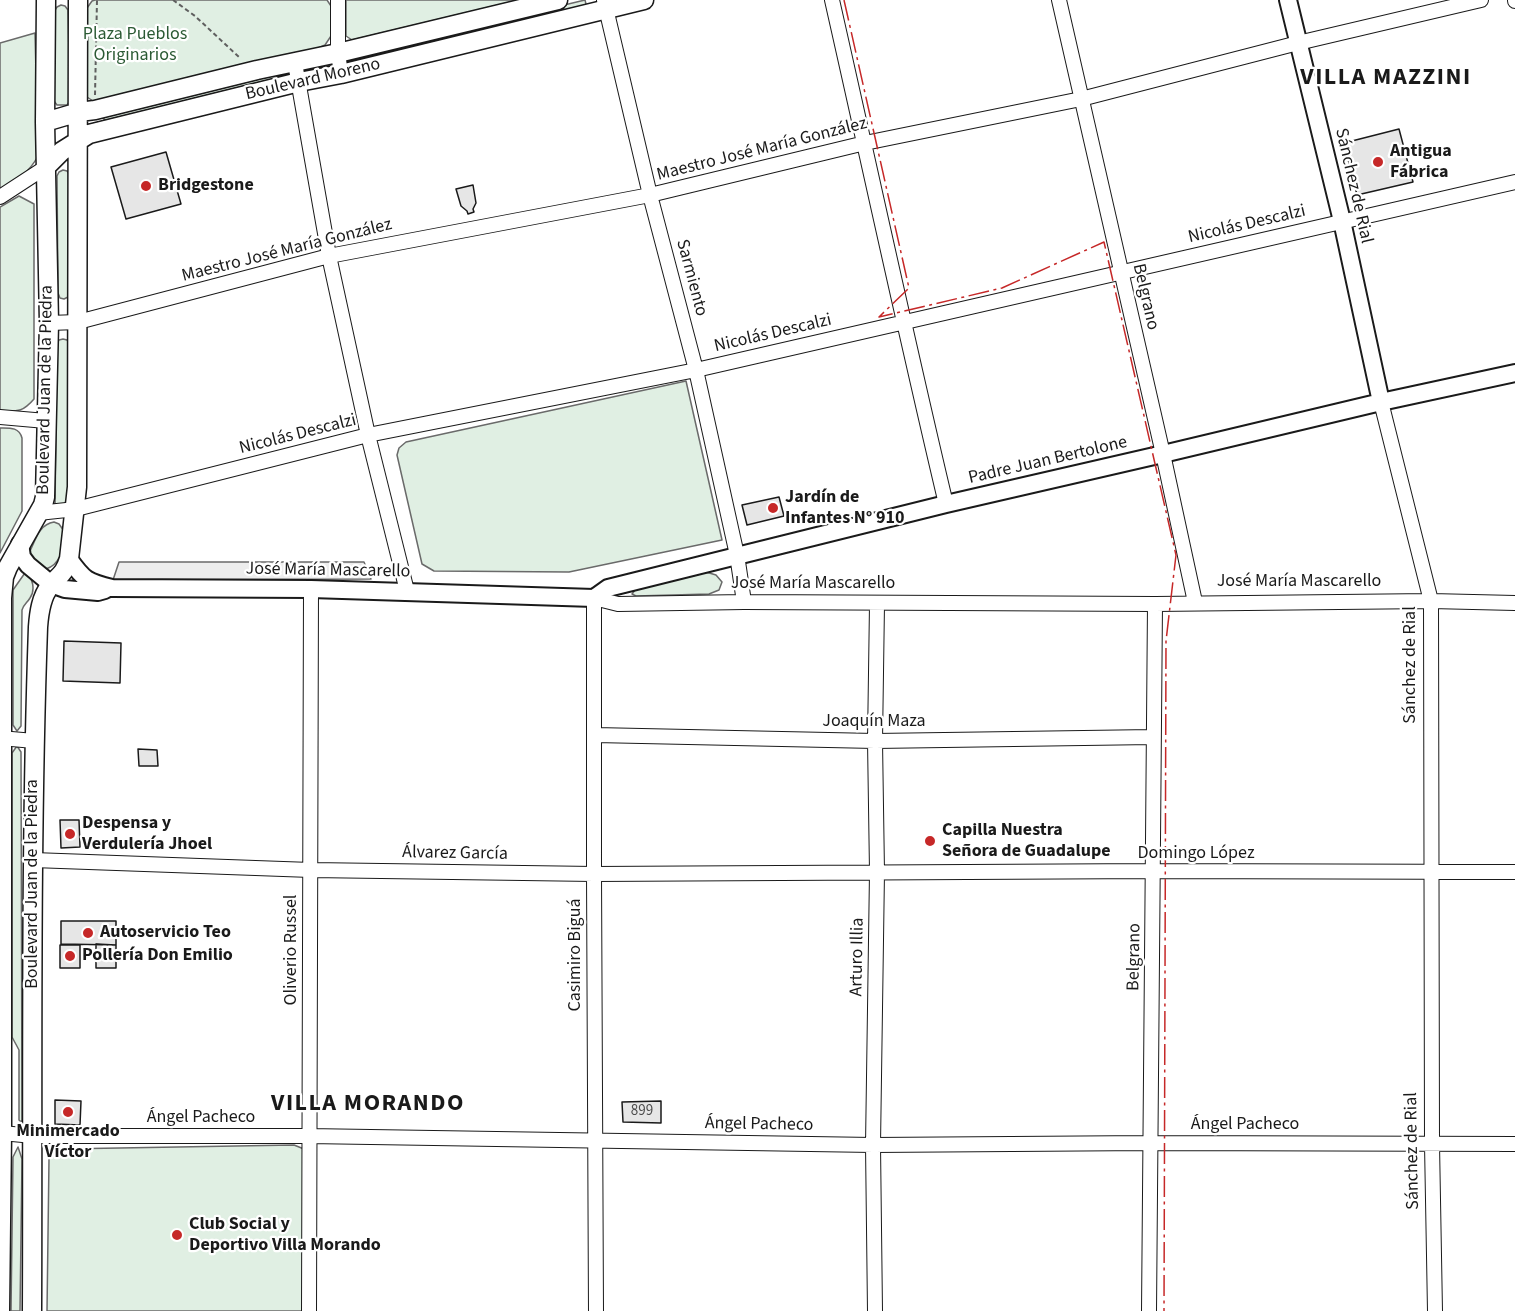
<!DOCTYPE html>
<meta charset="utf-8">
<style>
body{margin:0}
canvas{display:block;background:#fff}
</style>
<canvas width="1515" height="1311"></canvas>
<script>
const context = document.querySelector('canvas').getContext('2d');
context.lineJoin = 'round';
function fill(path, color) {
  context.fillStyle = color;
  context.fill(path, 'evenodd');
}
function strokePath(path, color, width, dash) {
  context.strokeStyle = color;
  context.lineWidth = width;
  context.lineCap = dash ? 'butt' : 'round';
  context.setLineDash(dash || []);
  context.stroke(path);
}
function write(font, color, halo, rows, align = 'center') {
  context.font = font + ' "Source Sans 3",sans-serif';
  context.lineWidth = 4.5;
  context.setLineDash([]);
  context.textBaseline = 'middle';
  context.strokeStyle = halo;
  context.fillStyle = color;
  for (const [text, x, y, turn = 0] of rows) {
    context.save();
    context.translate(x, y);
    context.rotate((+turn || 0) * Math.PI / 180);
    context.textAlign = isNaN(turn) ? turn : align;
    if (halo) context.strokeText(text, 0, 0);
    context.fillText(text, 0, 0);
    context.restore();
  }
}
const green = new Path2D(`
 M95,0H327L333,9L331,36L325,45L316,49L93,101L87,97V8L92,1Z
 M346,0H519L352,40L346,36Z
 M585,0L587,8L353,64L351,56Z
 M61,5L65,6L68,10L70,101L67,105H57L54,101L55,10L57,7Z
 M35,33L38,156C29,173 16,181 0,190V43Z
 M279,72L281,80L105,123L103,115Z
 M63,170L67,171L70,175L69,293L68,297L64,299L60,298L58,293L57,176L59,172Z
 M19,196L34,204V399C22,413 17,411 0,411V207Z
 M63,339L67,340L70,344V504L55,508L57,344L59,340Z
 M686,381L722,540L569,572L434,571L422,564L397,455L399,448L406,442Z
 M0,428C10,428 19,427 22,438V511L0,553Z
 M54,522L59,524L64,531C62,547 63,563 46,569L33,564L29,553C36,540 38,525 54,522Z
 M27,570C32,578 36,590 30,598C27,603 24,604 22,610L21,726L17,731L13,725V590Z
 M706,572L716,575L722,582L719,590L709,594L636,596L632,594L635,590Z
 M17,746L21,752L22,1120L21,1122L19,1120V1050L12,1037V753Z
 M294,1145L304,1149L306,1311H47L49,1159L51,1154L61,1149Z
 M18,1147L22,1159L20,1311H11L13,1157Z`);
const parking = new Path2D(`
 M119,562H364L371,579L113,580Z`);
const building = new Path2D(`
 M1399,129L1413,182L1357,195L1344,143Z
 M166,152L181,204L126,219L111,167Z
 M473,185L476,203L473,209L474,212L468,214L467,211L461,206L456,189Z
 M779,497L784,516L747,525L742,505Z
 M64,641L121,643L120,683L63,681Z
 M138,749L157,750L158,766H139Z
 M60,820H79L80,847L61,848Z
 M61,921H116V945L61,944Z
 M96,944L116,945V968H96Z
 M60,945H80V968H60Z
 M55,1100L81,1101L80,1125L55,1124Z
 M661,1101V1123L623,1122L622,1102Z`);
const path = new Path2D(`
 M173,0L195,16L240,58
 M95,95L97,0`);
const minor = new Path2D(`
 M338,0V53L341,74
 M604,0L650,195L696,370L737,555L744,602
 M832,0C870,168 906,336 946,504
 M1059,0L1163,454L1195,602
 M1515,0V1
 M295,63L329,256L368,435L407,591
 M0,197L46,167
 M49,323L78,322L329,256L650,195L865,143L1081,99L1298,43L1481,0
 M1381,402L1431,601L1432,1144L1435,1311
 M0,417L46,421
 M38,513L76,509L368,435L696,370L1515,182
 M595,735L875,741L1153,737
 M0,738L34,741
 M33,860L311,870L594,874L1154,871L1515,872
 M2,1133L33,1136H308L873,1145L1150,1143L1515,1144
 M309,1311L311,589
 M596,1311L594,874V598L618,604L744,602L1155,604L1431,601L1515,603
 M875,1311L873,1145L877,872L875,741L877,604
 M1149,1311L1155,604`);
const tertiary = new Path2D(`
 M1288,0L1342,221L1381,402
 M20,544L22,557L28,565L51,584L65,589L98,592L105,590
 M69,559C84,580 87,582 112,588L311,589L594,598L608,588L946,504L1163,454L1381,402L1515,373`);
const secondary = new Path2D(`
 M45,122L79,112L95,110L257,70L338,53L558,0
 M46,167L62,151L89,134L299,82L341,74L644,0
 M0,1311L2,1133V598L4,577L8,567L43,505L45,497L49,323L45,122L46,0
 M32,1311C33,1083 30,855 38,627C39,613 41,597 50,586C59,575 64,575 69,559L77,487L78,0`);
const power = new Path2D(`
 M844,0L909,288L879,317L1002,288L1104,242L1176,555L1166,641L1164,1311`);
const markers = [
 [1378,162,6,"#c62828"],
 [146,186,6,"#c62828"],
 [773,508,6,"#c62828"],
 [70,834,6,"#c62828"],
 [930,841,6,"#c62828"],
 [88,933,6,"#c62828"],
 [70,956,6,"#c62828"],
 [68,1112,6,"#c62828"],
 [177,1235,6,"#c62828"]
];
const numberNames = [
 ["899",642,1112]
];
const parkNames = [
 ["Plaza Pueblos",135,35],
 ["Originarios",135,56]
];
const streetNames = [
 ["Boulevard Moreno",313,80,-13],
 ["Maestro José María González",762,150,-14],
 ["Sánchez de Rial",1353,186,77],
 ["Nicolás Descalzi",1247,225,-13],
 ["Maestro José María González",287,251,-14],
 ["Sarmiento",691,278,75],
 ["Belgrano",1145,297,77],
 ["Nicolás Descalzi",773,334,-13],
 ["Boulevard Juan de la Piedra",46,390,-89],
 ["Nicolás Descalzi",298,435,-14],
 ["Padre Juan Bertolone",1048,461,-13],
 ["José María Mascarello",328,571,1],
 ["José María Mascarello",1299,582],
 ["José María Mascarello",813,584],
 ["Sánchez de Rial",1411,665,-90],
 ["Joaquín Maza",874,722],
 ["Álvarez García",455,854,1],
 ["Domingo López",1196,854],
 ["Boulevard Juan de la Piedra",33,884,-90],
 ["Oliverio Russel",292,950,-90],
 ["Casimiro Biguá",576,955,-90],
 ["Arturo Illia",858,957,-89],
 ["Belgrano",1135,957,-89],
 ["Ángel Pacheco",201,1118],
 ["Ángel Pacheco",759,1125,1],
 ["Ángel Pacheco",1245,1125],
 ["Sánchez de Rial",1413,1151,-91]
];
const poiNames = [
 ["Antigua",1390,152],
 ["Fábrica",1390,173],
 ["Bridgestone",158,186],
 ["Jardín de",785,498],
 ["Infantes N° 910",785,519],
 ["Despensa y",82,824],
 ["Verdulería Jhoel",82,845],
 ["Capilla Nuestra",942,831],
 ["Señora de Guadalupe",942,852],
 ["Autoservicio Teo",100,933],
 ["Pollería Don Emilio",82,956],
 ["Minimercado",68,1132,"center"],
 ["Víctor",68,1153,"center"],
 ["Club Social y",189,1225],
 ["Deportivo Villa Morando",189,1246]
];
const districtNames = [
 ["VILLA MAZZINI",1386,79],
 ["VILLA MORANDO",368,1105]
];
fill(green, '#e0efe3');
strokePath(green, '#6a6a6a', 1.5);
fill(parking, '#ededed');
strokePath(parking, '#6a6a6a', 1.5);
fill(building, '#e6e6e6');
strokePath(building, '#1a1a1a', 1.5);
strokePath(minor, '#1a1a1a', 16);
strokePath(tertiary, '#1a1a1a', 20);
strokePath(secondary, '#1a1a1a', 21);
strokePath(path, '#5f5f5f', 2, [4.5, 3]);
strokePath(minor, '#fff', 14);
strokePath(tertiary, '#fff', 16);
strokePath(secondary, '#fff', 18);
strokePath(power, '#c62828', 1.5, [21, 4.5, 3, 4.5]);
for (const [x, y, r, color] of markers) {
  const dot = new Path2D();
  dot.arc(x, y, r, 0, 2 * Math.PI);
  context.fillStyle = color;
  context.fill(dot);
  strokePath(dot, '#fff', 2);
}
write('15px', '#4d4d4d', null, numberNames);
write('18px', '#2b5a34', '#fff', parkNames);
write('18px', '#1a1a1a', '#fff', streetNames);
write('bold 18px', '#1a1a1a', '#fff', poiNames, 'left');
context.letterSpacing = '1.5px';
write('bold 24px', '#1a1a1a', '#fff', districtNames);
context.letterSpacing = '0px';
</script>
